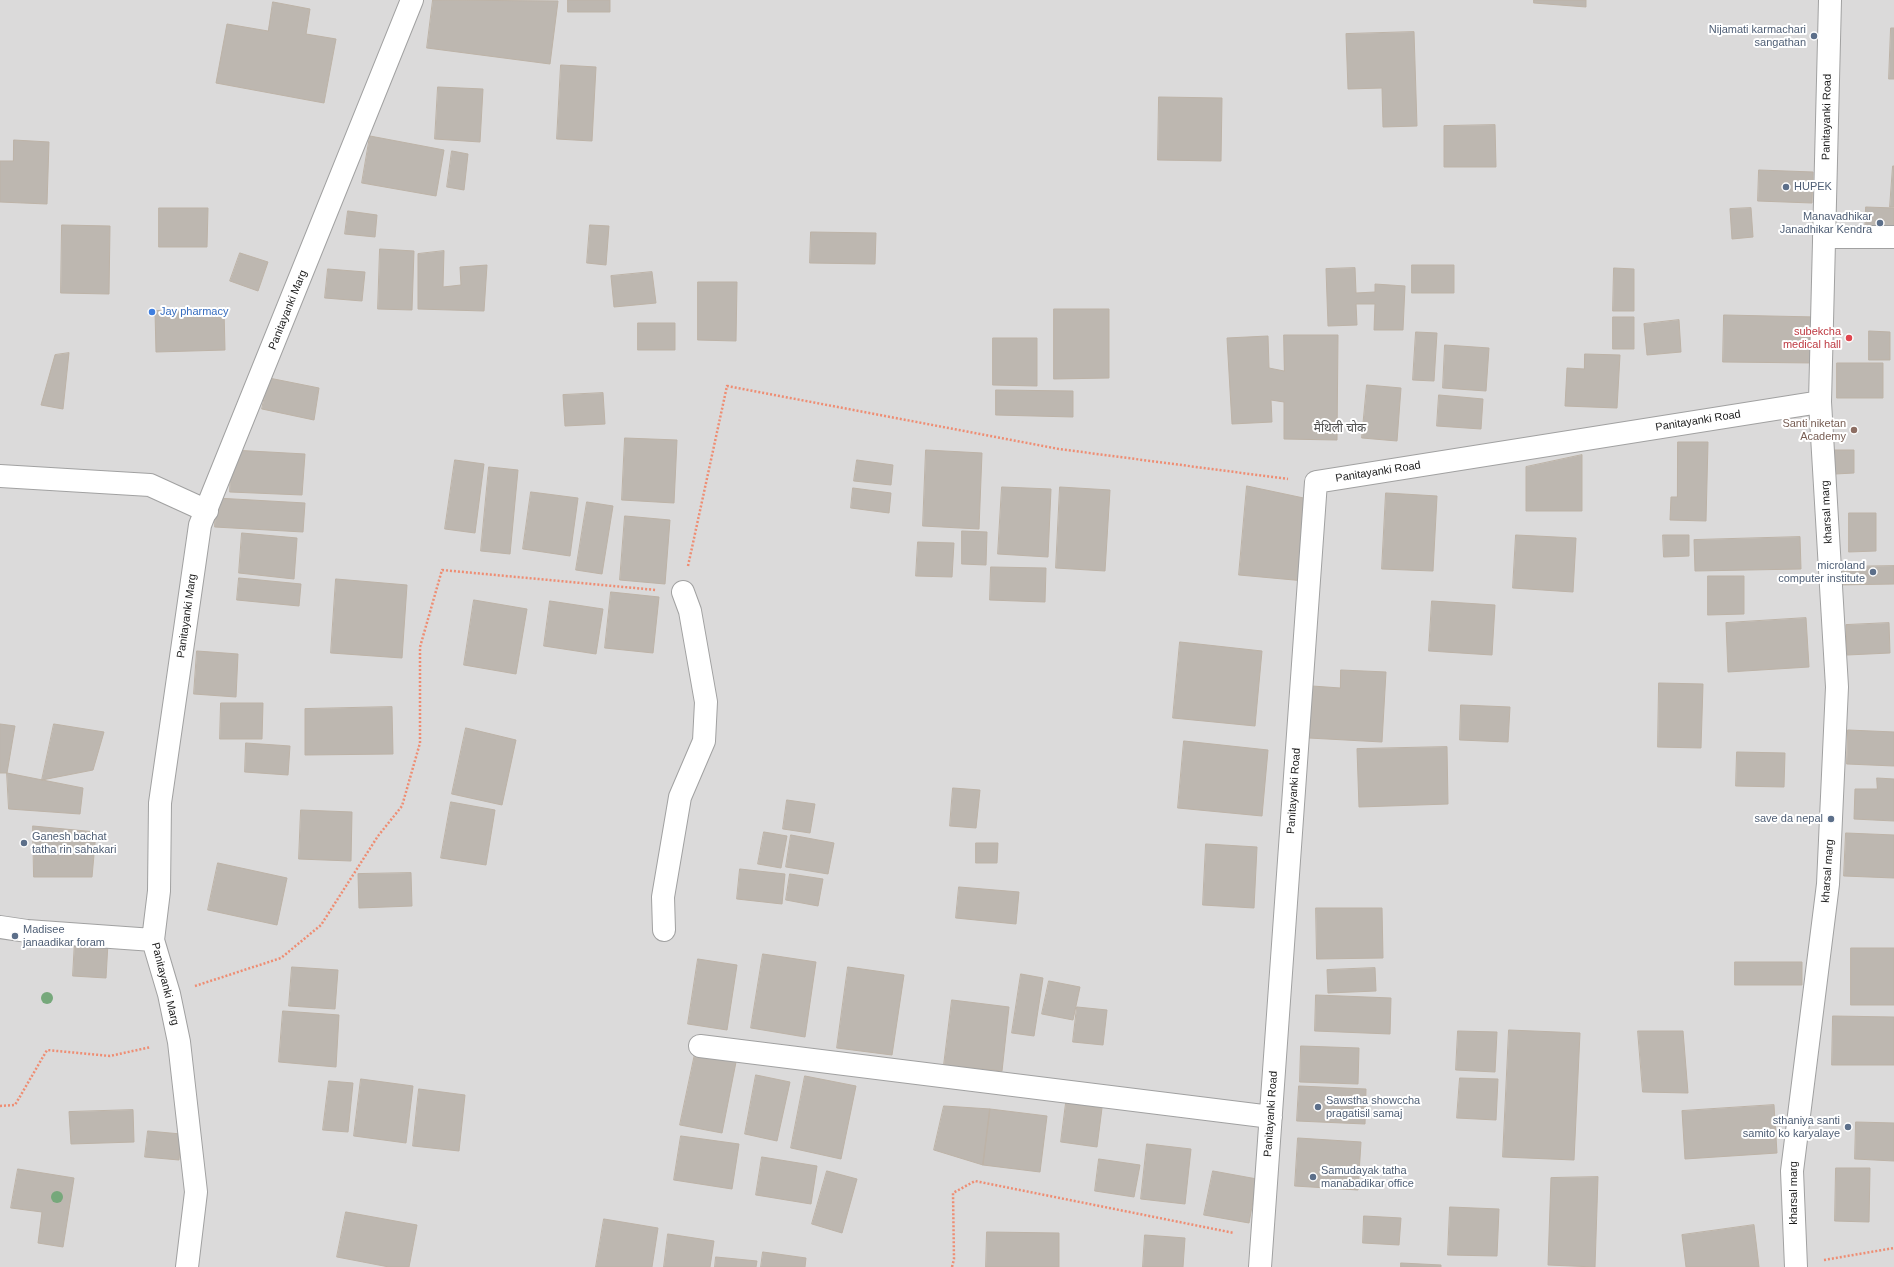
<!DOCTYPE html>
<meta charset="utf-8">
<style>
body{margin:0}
canvas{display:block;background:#edebe3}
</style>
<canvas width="1894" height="1267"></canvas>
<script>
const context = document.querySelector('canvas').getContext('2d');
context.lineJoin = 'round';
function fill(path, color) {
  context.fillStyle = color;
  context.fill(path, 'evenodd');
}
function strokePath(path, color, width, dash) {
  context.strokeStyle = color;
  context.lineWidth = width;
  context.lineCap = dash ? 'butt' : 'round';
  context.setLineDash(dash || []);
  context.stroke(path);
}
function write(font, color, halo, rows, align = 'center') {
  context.font = font + ' Helvetica,"Noto Sans Devanagari",sans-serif';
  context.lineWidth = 4;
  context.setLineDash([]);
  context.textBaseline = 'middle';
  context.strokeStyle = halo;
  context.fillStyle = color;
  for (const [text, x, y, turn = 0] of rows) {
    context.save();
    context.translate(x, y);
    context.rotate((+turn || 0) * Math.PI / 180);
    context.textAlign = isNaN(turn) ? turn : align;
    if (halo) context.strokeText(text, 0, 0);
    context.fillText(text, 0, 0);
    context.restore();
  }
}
const residential = new Path2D(`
 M0,0H1894V1267H0Z`);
const building = new Path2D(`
 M433,0L558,1L550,64L427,48Z
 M568,0H610V12H568Z
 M1534,0H1586V7L1534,3Z
 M273,2L310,9L306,34L336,39L324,103L216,83L227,24L268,31Z
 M1891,28H1894V79H1889Z
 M1414,32L1417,126L1383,127L1382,88L1348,89L1346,34Z
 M561,65L596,67L592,141L557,139Z
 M438,87L483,89L480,142L435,139Z
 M1159,97L1222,98L1221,161L1158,160Z
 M1495,125L1496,167H1444V126Z
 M370,136L444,150L436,196L362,183Z
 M14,140L49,142L47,204L0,202V161H13Z
 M452,151L468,154L464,190L447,187Z
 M1893,166H1894V207H1890Z
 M1759,170L1813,172L1812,203L1758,201Z
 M1866,207L1894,208V239L1865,238Z
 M159,208H208L207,247H159Z
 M1751,208L1753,237L1732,239L1730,209Z
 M348,211L377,215L375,237L345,234Z
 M62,225L110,226L109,294L61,293Z
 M590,225L609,226L606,265L587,263Z
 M811,232L876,233L875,264L810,263Z
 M380,249L414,251L412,310L378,309Z
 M444,251L443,287L461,285L460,267L487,265L484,311L418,309V254Z
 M240,253L268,262L258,291L230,281Z
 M1412,265H1454V293H1412Z
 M1355,268L1356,293L1375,292V284L1405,286L1403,330H1374L1375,304H1356L1357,325L1328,326L1326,269Z
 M1614,268L1634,269V311H1613Z
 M328,269L365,272L362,301L325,298Z
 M652,272L656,303L614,307L611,276Z
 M698,282H737L736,341L698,340Z
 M1054,309H1109V378L1054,379Z
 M224,310L225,350L156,352L155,311Z
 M1724,315L1816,317L1815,363L1723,362Z
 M1613,317H1634V349H1613Z
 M1679,320L1681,352L1647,355L1644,324Z
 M638,323H675V350H638Z
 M1869,331L1890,332V360H1869Z
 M1416,332L1437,333L1434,381L1413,380Z
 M1284,335H1338L1337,440L1284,439V402L1271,400L1272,422L1232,424L1227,338L1268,336L1269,368L1284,371Z
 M993,338H1037V386L993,385Z
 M1445,345L1489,348L1486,391L1443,388Z
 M69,353L63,409L41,405L55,355Z
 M1585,354L1620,355L1617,408L1565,406L1567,368L1584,369Z
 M1837,363H1883V398H1837Z
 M269,378L319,388L314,420L262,409Z
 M1367,385L1401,388L1397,441L1362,438Z
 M996,390L1073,391V417L996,415Z
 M603,393L605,424L565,426L563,395Z
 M1439,395L1483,399L1481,429L1437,426Z
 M625,438L677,440L674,503L622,500Z
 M1678,442H1708L1706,521L1670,520L1671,497H1677Z
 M232,450L305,454L302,495L230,492Z
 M926,450L982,453L979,529L923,526Z
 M1835,450H1854V473L1835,474Z
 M1582,455V511H1526V467Z
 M455,460L484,464L475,533L445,529Z
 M857,460L893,465L891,485L854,481Z
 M489,467L518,470L510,554L481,551Z
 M1247,486L1313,500L1305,581L1239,575Z
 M1002,487L1051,489L1048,557L998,554Z
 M1060,487L1110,490L1105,571L1056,568Z
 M853,488L891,493L889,513L851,508Z
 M531,492L578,498L570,556L523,549Z
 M1386,493L1437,496L1433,571L1382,569Z
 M216,498L305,503L303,532L215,527Z
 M587,502L613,506L602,574L576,570Z
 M1849,513H1876V551L1849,552Z
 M625,516L670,520L665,584L620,580Z
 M962,531L987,532L986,565L962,564Z
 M242,533L297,538L294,579L239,573Z
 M1516,535L1576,538L1573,592L1513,588Z
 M1663,535H1689V556L1664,557Z
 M1800,537L1801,569L1695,571L1694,540Z
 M918,542L954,543L952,577L916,576Z
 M1894,566V584L1836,585V567Z
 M991,567L1046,568L1045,602L990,600Z
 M1708,576H1744V614L1708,615Z
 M239,578L301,584L299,606L237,600Z
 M336,579L407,585L402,658L331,653Z
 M611,592L659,597L653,653L605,648Z
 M474,600L527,609L516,674L464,665Z
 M550,601L603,609L596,654L544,646Z
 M1432,601L1495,605L1492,655L1429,651Z
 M1806,618L1809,667L1728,672L1726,623Z
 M1889,623L1890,653L1847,655L1846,625Z
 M1180,642L1262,651L1255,726L1173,718Z
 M197,651L238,654L236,697L194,694Z
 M1341,670L1386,672L1382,742L1309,738L1312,686L1340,688Z
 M1659,683L1703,684L1701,748L1658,747Z
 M221,703H263L262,739H220Z
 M1461,705L1510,707L1508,742L1460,740Z
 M392,707L393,754L305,755V709Z
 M0,724L15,726L7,773H0Z
 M54,724L104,732L93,770L42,780Z
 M466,728L516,740L502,805L452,794Z
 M1848,730L1894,732V766L1847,764Z
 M1184,741L1268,750L1262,816L1178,808Z
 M246,743L290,746L288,775L245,772Z
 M1447,747L1448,804L1359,807L1357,749Z
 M1737,752L1785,753L1784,787L1736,786Z
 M7,773L83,788L80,814L9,809Z
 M1877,778L1894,779V821L1854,819L1855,789H1877Z
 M953,788L980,790L976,828L950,826Z
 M787,800L815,804L810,833L783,829Z
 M451,802L495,810L486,865L441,858Z
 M301,810L352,812L351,861L299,859Z
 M33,826L96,832L92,877H34Z
 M764,832L787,836L781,868L758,864Z
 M1846,833L1894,835V878L1844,876Z
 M791,835L834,843L828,874L786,867Z
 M976,843H998L997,863H976Z
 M1206,844L1257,847L1254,908L1203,905Z
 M218,863L287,878L277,925L208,910Z
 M740,869L785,874L782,904L737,899Z
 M411,873L412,906L359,908L358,874Z
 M790,874L823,879L818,906L786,900Z
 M959,887L1019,892L1016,924L956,918Z
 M1316,908H1382L1383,958L1317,959Z
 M75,940L108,943L106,978L73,976Z
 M1851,948H1894V1005H1851Z
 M763,954L816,962L805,1037L751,1028Z
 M698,959L737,965L727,1030L688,1024Z
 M1735,962H1802V985H1735Z
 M292,967L338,970L335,1009L289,1006Z
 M848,967L904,975L892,1055L837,1048Z
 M1375,968L1376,991L1328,993L1327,970Z
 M1021,974L1043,978L1034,1036L1012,1033Z
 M1049,981L1080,987L1073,1020L1042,1014Z
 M1316,995L1391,998L1390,1034L1315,1031Z
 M952,1000L1009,1007L1002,1071L944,1065Z
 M1077,1007L1107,1010L1103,1045L1073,1042Z
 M283,1011L339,1015L336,1067L279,1062Z
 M1833,1016L1894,1017V1065H1832Z
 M1509,1030L1580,1033L1574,1160L1503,1157Z
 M1458,1031L1497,1032L1495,1072L1456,1070Z
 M1638,1031H1683L1688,1093L1643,1092Z
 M1301,1046L1359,1048L1358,1084L1300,1082Z
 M696,1049L737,1057L722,1133L680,1125Z
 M756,1075L790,1082L777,1141L745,1134Z
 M805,1076L856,1086L841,1159L791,1148Z
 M1460,1078L1498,1079L1496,1120L1457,1118Z
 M361,1079L413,1086L406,1143L354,1136Z
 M329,1081L353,1083L348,1132L323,1130Z
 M1299,1086L1366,1089L1365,1124L1297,1121Z
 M419,1089L465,1095L459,1151L413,1146Z
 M1066,1103L1102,1108L1097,1147L1061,1142Z
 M1774,1105L1777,1153L1685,1159L1682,1111Z
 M944,1106L990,1109L983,1165L934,1150Z
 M990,1109L1047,1116L1040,1172L983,1165Z
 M133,1110L134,1142L71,1144L69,1112Z
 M1856,1122L1894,1123V1161L1855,1159Z
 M148,1131L181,1134L179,1160L145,1157Z
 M681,1136L739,1144L732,1189L674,1180Z
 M1298,1138L1361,1142L1358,1190L1295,1186Z
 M1147,1144L1191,1149L1185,1204L1141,1199Z
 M762,1157L817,1166L811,1204L756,1195Z
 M1099,1159L1140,1165L1134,1197L1095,1191Z
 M1836,1168H1870L1869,1222L1835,1221Z
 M18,1169L74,1178L63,1247L38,1243L42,1212L11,1208Z
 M827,1171L857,1179L842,1233L812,1224Z
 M1213,1171L1257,1179L1249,1223L1204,1215Z
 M1598,1177L1595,1267L1548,1265L1551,1178Z
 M1450,1207L1499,1209L1497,1256L1448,1255Z
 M346,1212L417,1225L409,1267H389L337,1257Z
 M1364,1216L1401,1218L1399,1245L1363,1243Z
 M604,1219L658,1228L652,1267H596Z
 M1754,1225L1759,1267H1686L1682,1235Z
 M987,1232L1059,1233V1267H986Z
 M668,1234L714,1241L710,1267H664Z
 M1145,1235L1185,1238L1183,1267H1143Z
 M763,1252L806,1258L805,1267H761Z
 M716,1257L757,1261L756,1267H715Z
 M1401,1263L1441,1265V1267H1401Z`);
const path = new Path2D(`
 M688,566L727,386L1059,449L1288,479
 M195,986L281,958L321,925L378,836L402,806L420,743V647L442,570L656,590
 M0,1106L15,1105L47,1050L110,1056L151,1047
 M1824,1260L1894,1248
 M952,1267L954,1259L953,1193L975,1181L1234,1233`);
const minor = new Path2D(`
 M1824,237H1894
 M0,476L150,485L207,511
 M0,927L27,931L153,940
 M664,930L663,897L680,797L704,741L706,702L690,611L683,592
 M700,1046L1271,1117
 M187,1267L196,1192L179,1042L169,994L153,940L159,891L160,803L200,525L412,0
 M1260,1267L1316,482L1820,402L1830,0
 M1796,1267L1792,1171L1828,884L1837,687L1820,402`);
const trees = [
 [47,998],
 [57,1197]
];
const markers = [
 [1814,36,4,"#5c6f8a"],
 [1786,187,4,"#5c6f8a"],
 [1880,223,4,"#5c6f8a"],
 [152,312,4,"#3f7fe0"],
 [1849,338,4,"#e0444e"],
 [1854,430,4,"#8d6e63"],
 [1873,572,4,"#5c6f8a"],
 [1831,819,4,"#5c6f8a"],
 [24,843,4,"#5c6f8a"],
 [15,936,4,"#5c6f8a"],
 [1318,1107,4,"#5c6f8a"],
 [1848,1127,4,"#5c6f8a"],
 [1313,1177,4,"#5c6f8a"]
];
const serviceNames = [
 ["Nijamati karmachari",1806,30],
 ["sangathan",1806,43],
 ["HUPEK",1794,187,"left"],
 ["Manavadhikar",1872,217],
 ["Janadhikar Kendra",1872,230],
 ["microland",1865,566],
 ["computer institute",1865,579],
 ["save da nepal",1823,819],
 ["Ganesh bachat",32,837,"left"],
 ["tatha rin sahakari",32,850,"left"],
 ["Madisee",23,930,"left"],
 ["janaadikar foram",23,943,"left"],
 ["Sawstha showccha",1326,1101,"left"],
 ["pragatisil samaj",1326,1114,"left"],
 ["sthaniya santi",1840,1121],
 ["samito ko karyalaye",1840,1134],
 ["Samudayak tatha",1321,1171,"left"],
 ["manabadikar office",1321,1184,"left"]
];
const streetNames = [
 ["Panitayanki Road",1827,117,-89],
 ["Panitayanki Marg",288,310,-68],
 ["Panitayanki Road",1698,421,-9],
 ["Panitayanki Road",1378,472,-9],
 ["kharsal marg",1827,512,-93],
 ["Panitayanki Marg",187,616,-82],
 ["Panitayanki Road",1294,791,-86],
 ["kharsal marg",1828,871,-86],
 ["Panitayanki Marg",165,984,76],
 ["Panitayanki Road",1271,1114,-86],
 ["kharsal marg",1794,1193,-90]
];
const shopNames = [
 ["Jay pharmacy",160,312]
];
const healthNames = [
 ["subekcha",1841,332],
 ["medical hall",1841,345]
];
const educationNames = [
 ["Santi niketan",1846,424],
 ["Academy",1846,437]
];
const neighbourhoodNames = [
 ["मैथिली चोक",1340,429]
];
fill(residential, '#dbdada');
fill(building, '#bdb7b0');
strokePath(building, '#bdb3a7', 1);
strokePath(minor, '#a1a1a1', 24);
strokePath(path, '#ee8d73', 2.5, [2, 2]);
strokePath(minor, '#fff', 22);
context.fillStyle = '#76a87b';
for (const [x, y] of trees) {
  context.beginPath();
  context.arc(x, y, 6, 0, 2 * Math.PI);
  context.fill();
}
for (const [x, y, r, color] of markers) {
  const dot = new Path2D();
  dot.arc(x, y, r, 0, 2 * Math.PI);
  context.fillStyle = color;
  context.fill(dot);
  strokePath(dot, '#fff', 1.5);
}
write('11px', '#4e5e75', '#fff', serviceNames, 'right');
write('11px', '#1d1d1d', '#fff', streetNames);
write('11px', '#366cbe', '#fff', shopNames, 'left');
write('11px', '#be3a42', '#fff', healthNames, 'right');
write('11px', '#785e54', '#fff', educationNames, 'right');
write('12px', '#505050', '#fff', neighbourhoodNames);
</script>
